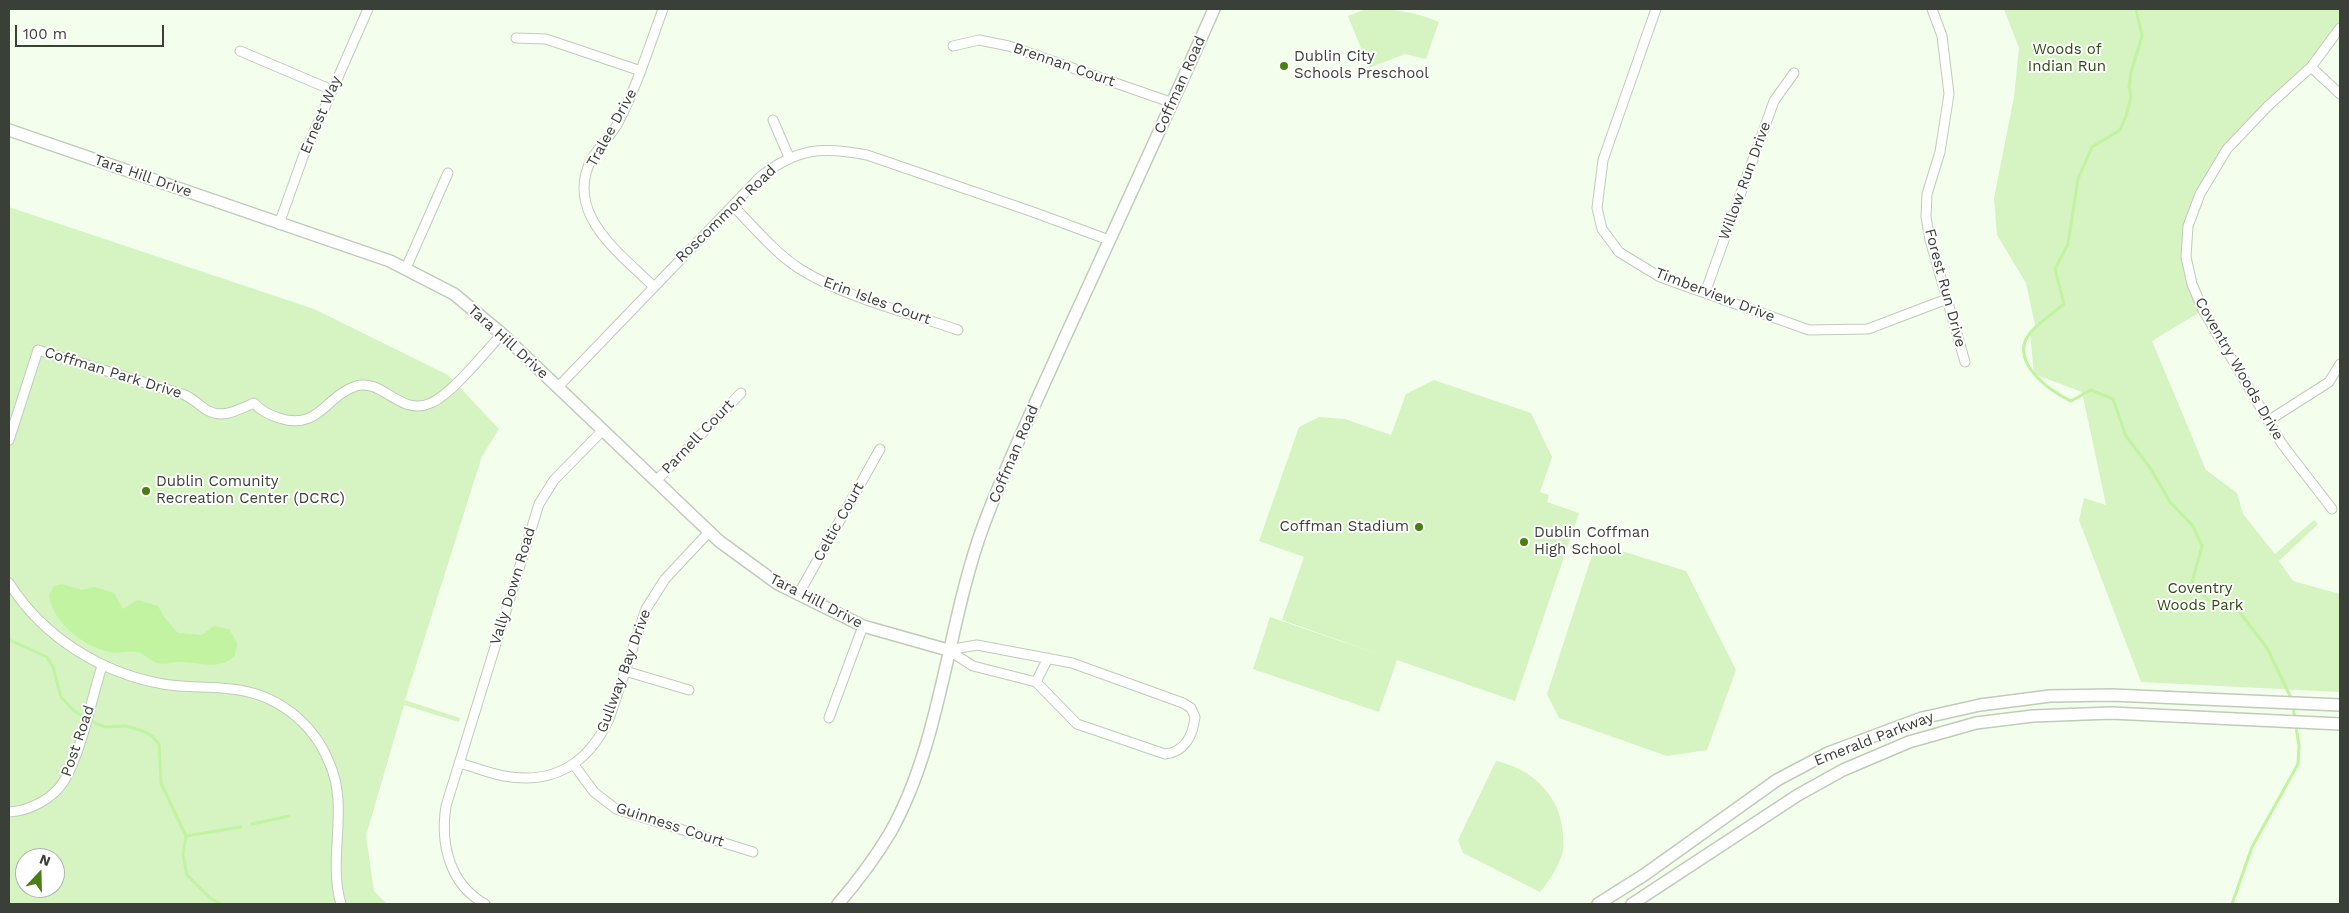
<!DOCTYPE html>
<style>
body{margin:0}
#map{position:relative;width:2349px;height:913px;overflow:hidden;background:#f3ffec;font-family:"Work Sans",sans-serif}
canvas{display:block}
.frame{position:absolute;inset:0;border:10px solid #3a3f37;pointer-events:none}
.north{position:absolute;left:15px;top:848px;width:50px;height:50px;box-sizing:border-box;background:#fff;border:1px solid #b0b2af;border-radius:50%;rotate:21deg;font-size:14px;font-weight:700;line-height:20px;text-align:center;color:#3a3f37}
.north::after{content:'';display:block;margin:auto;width:18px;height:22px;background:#497e12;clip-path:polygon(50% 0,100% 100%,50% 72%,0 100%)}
.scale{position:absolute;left:15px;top:25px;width:149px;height:22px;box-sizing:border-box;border:2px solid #3a3f37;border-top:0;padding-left:6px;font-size:15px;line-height:18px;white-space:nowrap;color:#3a3f37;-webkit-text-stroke:4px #fff;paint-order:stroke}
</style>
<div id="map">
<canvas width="2349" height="913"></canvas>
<div class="frame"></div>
<div class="north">N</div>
<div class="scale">100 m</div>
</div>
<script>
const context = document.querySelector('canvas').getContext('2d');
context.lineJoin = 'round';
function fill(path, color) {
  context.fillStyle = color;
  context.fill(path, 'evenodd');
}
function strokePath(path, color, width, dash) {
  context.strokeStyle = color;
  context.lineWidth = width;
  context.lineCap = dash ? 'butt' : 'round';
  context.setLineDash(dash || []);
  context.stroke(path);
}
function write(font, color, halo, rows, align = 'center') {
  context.font = font + ' "Work Sans",sans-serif';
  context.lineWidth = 4;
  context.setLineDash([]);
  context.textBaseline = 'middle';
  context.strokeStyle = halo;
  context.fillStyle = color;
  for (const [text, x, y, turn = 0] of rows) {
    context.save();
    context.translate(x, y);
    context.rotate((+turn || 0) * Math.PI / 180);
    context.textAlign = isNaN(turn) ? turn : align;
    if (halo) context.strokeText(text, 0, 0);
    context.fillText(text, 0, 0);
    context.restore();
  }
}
const green = new Path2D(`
 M1366,9C1394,9 1412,11 1439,22L1426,59L1405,54L1369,68L1348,16Z
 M2004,9H2340V28L2311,67L2227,149L2188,226L2186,257L2203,310L2152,341L2206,470L2237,493L2243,514L2275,554L2314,520L2318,524L2279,561L2293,581L2340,594V692L2141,682L2079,520L2084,498L2106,505L2082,392L2034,374L2030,333L2035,325L2026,283L1997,235L1994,198L2014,97L2019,48Z
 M9,207L314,309L448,375L499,429L482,456L405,700L460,718L459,722L404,705L366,836L374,891L387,904H9ZM25,858H55V888H25Z
 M1434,380L1531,413L1552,457L1540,492L1549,495L1547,502L1579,513L1515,701L1397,660L1379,712L1253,669L1270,617L1384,656L1282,620L1304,557L1259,541L1299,427L1319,417L1345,419L1391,435L1406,394Z
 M1596,543L1686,571L1736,670L1707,750L1667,756L1559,718L1547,694Z
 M1496,761C1533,769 1562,797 1563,836C1563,841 1564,847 1563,851C1559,866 1550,880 1540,892L1463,853L1458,840Z`);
const water = new Path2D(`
 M62,584L82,590L95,587L114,593L123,609L138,600L158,606L164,617L178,633L202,635L214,626L229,629L237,643L235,656C218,671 200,662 180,662C172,662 165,665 157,663C150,661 144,653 137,652C128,650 120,654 110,652C83,646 53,623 49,595L54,586Z`);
const stream = new Path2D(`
 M2136,9L2142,36L2131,72L2129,86L2131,97L2126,116L2120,130L2092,147L2078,179L2068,244L2055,269L2064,304C2053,313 2040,322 2031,332C2007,359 2048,391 2071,401L2091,390L2113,399L2126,436L2151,469L2170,502L2193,526L2202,546L2192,582L2208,600L2238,610L2267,648L2292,700
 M9,640L47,657L53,667L61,697L74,711L97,724L106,727L126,726L143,731L152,736L159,744L161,783L186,836L183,854L187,875L210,898L221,904
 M252,824L289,816
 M186,836L241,827
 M2232,904L2252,847L2298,764L2299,746L2293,706`);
const street = new Path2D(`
 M1656,9L1603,160L1597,208L1602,229L1619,252L1660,277L1809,330L1868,329L1947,299
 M1932,9L1942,36L1949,94L1940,152L1927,194L1926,217L1930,240L1965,362
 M516,38L546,39L641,71
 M953,46L979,40L1009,46L1173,103
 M240,51L332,90
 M2311,67L2340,94
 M773,120L789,157
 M733,206C754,227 775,253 800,269C846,298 907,312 958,330
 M279,224L303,157L368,9
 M406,268L448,173
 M653,286C622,255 569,218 588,167C594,150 610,138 618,123C637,86 649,47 663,9
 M1705,293L1774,101L1794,73
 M558,387L760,177C797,148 823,146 867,155L1033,212L1109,240
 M2268,421L2329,382L2340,364
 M9,440L38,350L185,395C193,399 198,404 205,409C222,420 237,410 254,403C261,411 269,415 279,418C319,431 325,396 356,386C383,378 400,417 431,403C452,394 485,352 502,334
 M656,481L741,393
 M2332,509L2282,444L2203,310L2192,284L2186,257L2188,226L2200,194L2227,149L2268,106L2311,67L2340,28
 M9,583C43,637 101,673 163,684C185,688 208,686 231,689C275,693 312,721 329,762C350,808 327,857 341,904
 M798,595L880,449
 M977,645L1072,663L1183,703L1191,708L1195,717C1193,735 1185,752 1165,754L1077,724L1036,682L973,666L948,650Z
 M625,671L689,690
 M1036,682L1048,658
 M829,718L863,626
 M459,763C474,767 489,773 504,776C553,785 588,764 609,719L646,609L665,579L710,531
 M574,765L594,792L616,809L753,852
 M9,812C29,811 53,799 64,781C82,751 91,700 102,666
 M485,904C449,884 440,843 446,806L539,504L554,480L603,430`);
const secondary = new Path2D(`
 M9,130L390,261L454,294L502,334L719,541L778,584L863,626L948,650
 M838,904C857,882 875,858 890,833C942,741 947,623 984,524C1008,460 1038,398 1066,335C1116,226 1166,118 1214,9
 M1598,904L1644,875L1777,780L1828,753L1922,718L1980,705L2050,696L2112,695L2340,705
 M1632,904L1798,795L1843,770L1909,742L1976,723L2033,716L2111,713L2340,724`);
const markers = [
 [1284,66,5,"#497e12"],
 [146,491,5,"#497e12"],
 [1419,527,5,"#497e12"],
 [1524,542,5,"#497e12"]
];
const parkNames = [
 ["Woods of",2067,50],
 ["Indian Run",2067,67],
 ["Coventry",2200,589],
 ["Woods Park",2200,606]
];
const poiNames = [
 ["Dublin City",1294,57],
 ["Schools Preschool",1294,74],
 ["Dublin Comunity",156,482],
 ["Recreation Center (DCRC)",156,499],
 ["Coffman Stadium",1409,527,"right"],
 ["Dublin Coffman",1534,533],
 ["High School",1534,550]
];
const streetNames = [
 ["Brennan Court",1064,65,19],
 ["Coffman Road",1180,85,-66],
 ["Ernest Way",321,115,-67],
 ["Tralee Drive",612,128,-61],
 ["Tara Hill Drive",143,176,19],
 ["Willow Run Drive",1745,181,-70],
 ["Roscommon Road",726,214,-44],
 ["Forest Run Drive",1945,288,75],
 ["Timberview Drive",1715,295,21],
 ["Erin Isles Court",877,301,20],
 ["Tara Hill Drive",508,342,42],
 ["Coventry Woods Drive",2239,369,60],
 ["Coffman Park Drive",113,373,17],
 ["Parnell Court",698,437,-46],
 ["Coffman Road",1014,454,-67],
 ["Celtic Court",839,522,-61],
 ["Vally Down Road",513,586,-73],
 ["Tara Hill Drive",816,601,27],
 ["Gullway Bay Drive",624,671,-70],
 ["Emerald Parkway",1874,739,-21],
 ["Post Road",78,741,-71],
 ["Guinness Court",670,825,18]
];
fill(green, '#d5f4c1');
fill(water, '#c1f3a0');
strokePath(stream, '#c1f3a0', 3);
strokePath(street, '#c0cbb9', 11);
strokePath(secondary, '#c0cbb9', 14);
strokePath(street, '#fff', 9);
strokePath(secondary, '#fff', 11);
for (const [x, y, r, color] of markers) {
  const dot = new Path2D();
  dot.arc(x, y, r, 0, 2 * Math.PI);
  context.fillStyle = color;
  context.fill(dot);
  strokePath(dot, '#fff', 2);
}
write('15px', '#2c4a12', '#fff', parkNames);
write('15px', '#3a3f37', '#fff', poiNames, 'left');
write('15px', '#3a3f37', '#fff', streetNames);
</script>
